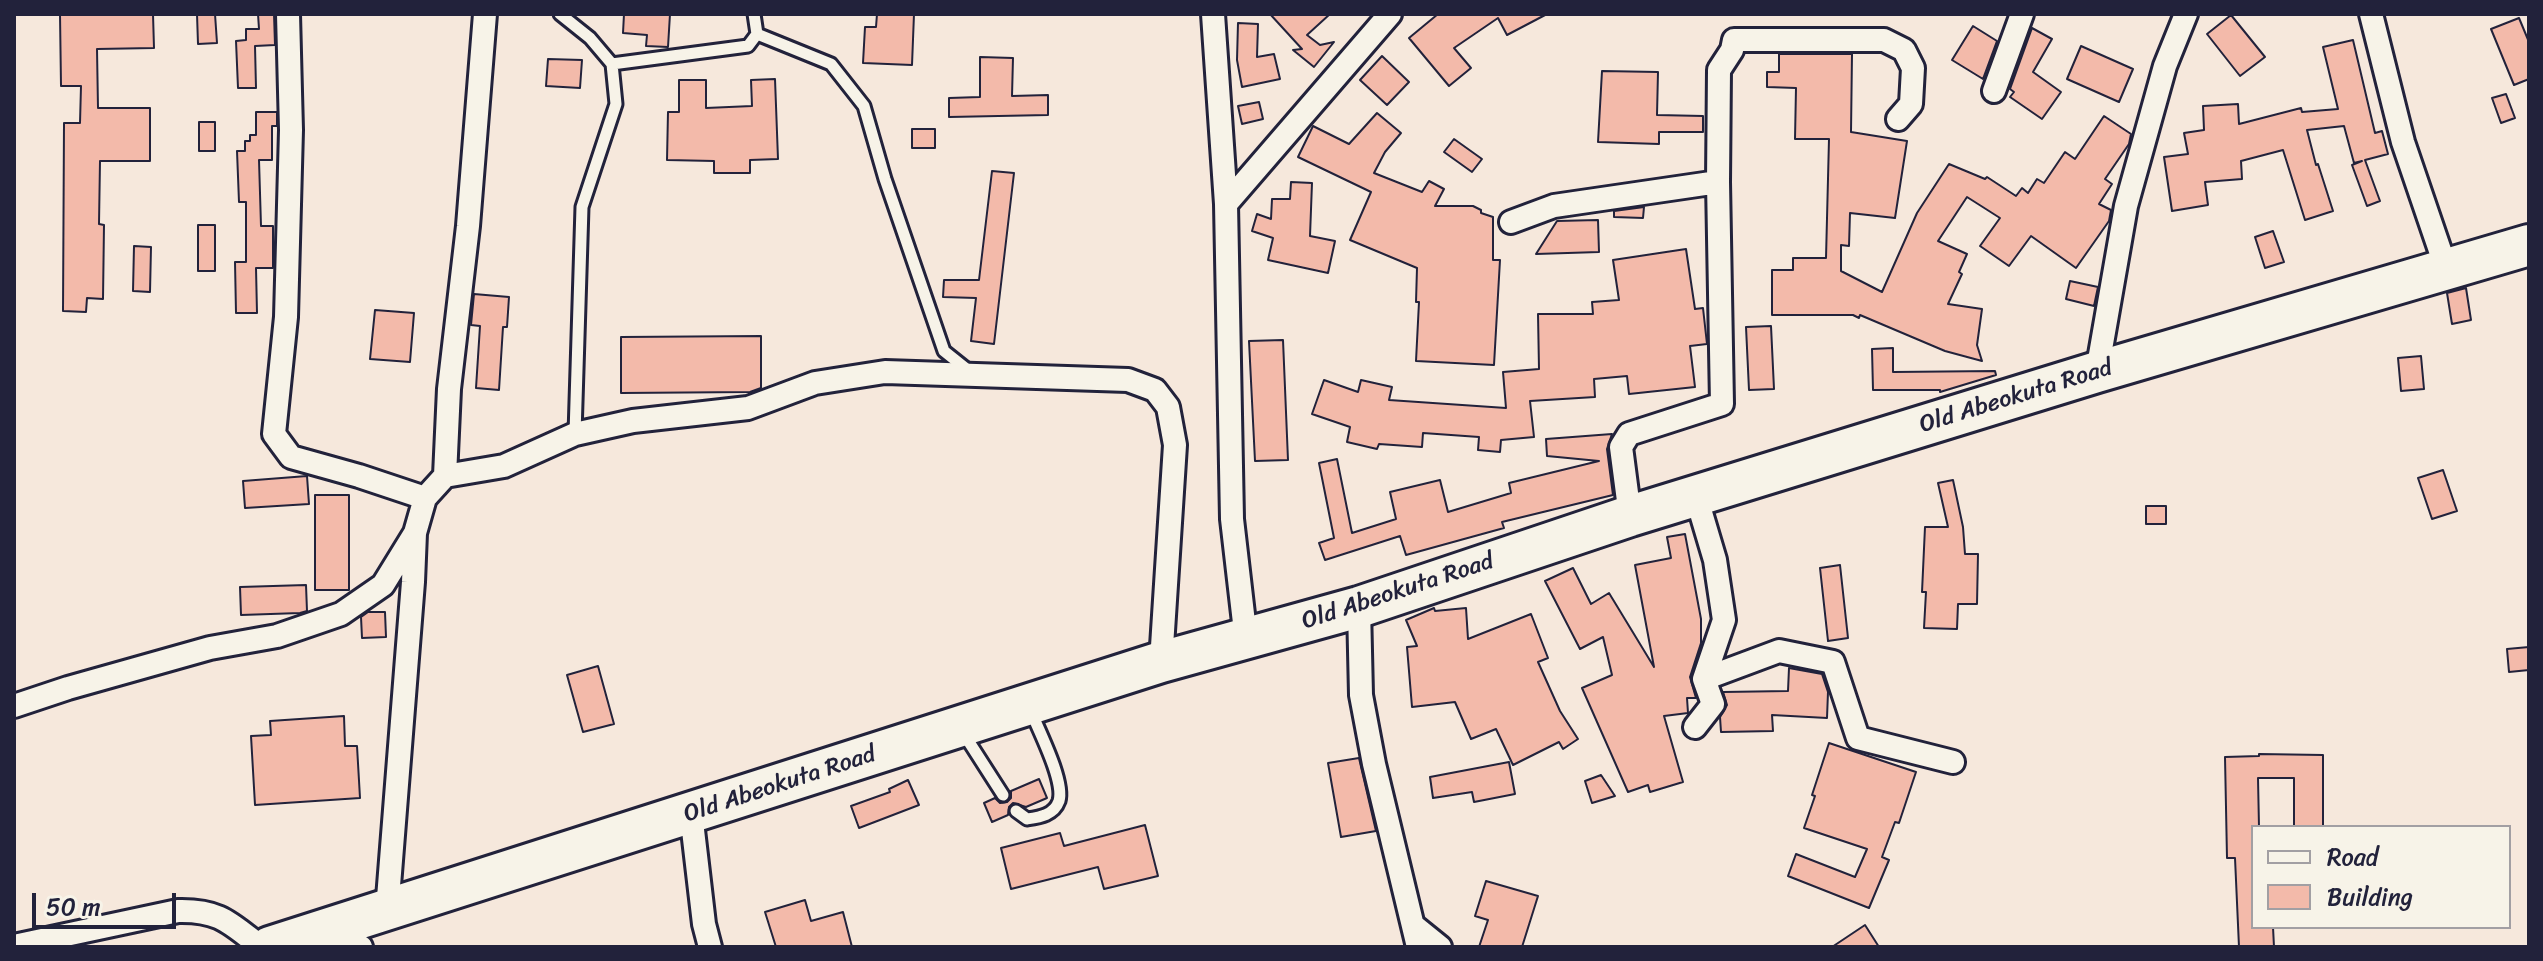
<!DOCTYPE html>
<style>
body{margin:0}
#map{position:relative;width:2543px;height:961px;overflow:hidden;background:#f6e8dc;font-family:Sriracha,sans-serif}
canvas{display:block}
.frame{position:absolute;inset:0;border:16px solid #22223b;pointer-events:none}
.legend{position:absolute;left:2251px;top:825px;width:260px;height:104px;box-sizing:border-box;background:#f7f3e8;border:2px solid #a29fa3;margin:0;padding:10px 14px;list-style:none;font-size:24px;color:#22223b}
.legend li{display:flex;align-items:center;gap:16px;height:40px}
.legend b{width:40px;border:2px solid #a29fa3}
.scale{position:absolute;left:32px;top:893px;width:144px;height:36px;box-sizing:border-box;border:4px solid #22223b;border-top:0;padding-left:10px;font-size:24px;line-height:28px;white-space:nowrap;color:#22223b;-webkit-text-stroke:6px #f7f3e8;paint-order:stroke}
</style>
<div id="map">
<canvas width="2543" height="961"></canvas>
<div class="frame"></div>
<ul class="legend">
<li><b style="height:10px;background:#f7f3e8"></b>Road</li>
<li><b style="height:22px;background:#f3baaa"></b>Building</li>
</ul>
<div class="scale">50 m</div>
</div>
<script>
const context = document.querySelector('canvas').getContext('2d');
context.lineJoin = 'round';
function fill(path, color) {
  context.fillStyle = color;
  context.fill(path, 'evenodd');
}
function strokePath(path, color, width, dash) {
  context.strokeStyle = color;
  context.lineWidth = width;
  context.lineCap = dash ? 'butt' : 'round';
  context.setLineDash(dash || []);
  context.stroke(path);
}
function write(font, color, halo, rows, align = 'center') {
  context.font = font + ' Sriracha,sans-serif';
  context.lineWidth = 8;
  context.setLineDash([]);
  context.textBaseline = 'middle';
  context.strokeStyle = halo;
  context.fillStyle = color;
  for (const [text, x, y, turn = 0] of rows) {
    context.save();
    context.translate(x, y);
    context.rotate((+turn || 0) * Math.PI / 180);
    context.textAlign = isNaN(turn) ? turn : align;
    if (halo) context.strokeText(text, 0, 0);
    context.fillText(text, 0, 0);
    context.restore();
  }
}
const building = new Path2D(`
 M60,14H153L154,48L97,49L98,108H150V161H100L99,224L104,225L103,299L87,298L86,312L63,311L64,123H80L81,86H61Z
 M197,14H215L217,43L198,44Z
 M258,14H274L275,45L255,46L256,88H238L236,41L246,40V29H259Z
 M624,14H670L668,47L646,46L647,35L623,33Z
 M877,14H914L912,65L863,63L865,27H876Z
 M1270,14H1330L1307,35L1320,45L1334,42L1314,67L1293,50L1302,49Z
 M1438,14H1547L1507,35L1498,18L1454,48L1471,68L1449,86L1409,38Z
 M2231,15L2265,57L2240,76L2207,34Z
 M2519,18L2529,42V79L2514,85L2491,29Z
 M1238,23L1258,24L1257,57L1274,54L1280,79L1242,87L1237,60Z
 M1973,26L1997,41L1983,79L1952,60Z
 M2032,28L2052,39L2033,72L2061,92L2042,119L2010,97L2014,92L2010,89Z
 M2353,40L2375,133L2382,131L2388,154L2365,160L2380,201L2367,206L2352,165L2362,161L2354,163L2344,126L2307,130L2316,165L2318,164L2333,211L2305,220L2283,150L2241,161L2242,179L2205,182L2208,205L2172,211L2164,157L2188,154L2184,133L2204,130L2203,106L2238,104L2239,124L2301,108L2302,112L2338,109L2323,47Z
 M2081,46L2133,69L2119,102L2067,79Z
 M1779,54H1852L1851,132L1907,141L1895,218L1850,213L1849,246L1841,245V271L1882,292L1917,213L1949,164L1985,179L1987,177L2016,196L2022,188L2028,193L2037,179L2044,183L2065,152L2075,159L2104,116L2131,134L2129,144L2105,179L2112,184L2099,204L2111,210L2109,221L2076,268L2031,236L2009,266L1980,246L2000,218L1967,197L1938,241L1967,254L1959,272L1962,274L1948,304L1982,309L1977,345L1982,361L1945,351L1860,315L1859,318L1853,315H1772V270H1793V258H1826L1829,139H1795L1796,88L1767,87V72H1779Z
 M1382,56L1409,82L1387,105L1360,80Z
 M980,57L1013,58L1012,96L1048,95V115L949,117V98L980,97Z
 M548,59L582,60L580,88L546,86Z
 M1602,71L1658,72L1657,115L1703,116V132H1659V144L1598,142Z
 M775,79L778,159L750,160V173H714V161L667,160L668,112H679V80H706V108L752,106L751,80Z
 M2506,94L2515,118L2501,123L2492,98Z
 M1259,102L1263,119L1242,124L1238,106Z
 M256,112H277V126H272V160H259L261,226H273V268H256L257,313H236L235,262H246V202H239L237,151H245V141H250V135H256Z
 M1377,113L1401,133L1385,152L1374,173L1422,192L1429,181L1444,189L1435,206H1473L1481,210V213L1493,217V260H1500L1494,365L1416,361L1419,302H1416L1417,268L1350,240L1371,192L1298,157L1313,126L1349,144Z
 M199,122H215V151H199Z
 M912,129H935V148H912Z
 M1454,139L1482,159L1472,172L1444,152Z
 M992,171L1014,173L994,344L971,341L976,298L943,297L944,280H979Z
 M1291,182L1312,183L1310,236L1335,241L1328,273L1268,260L1273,238L1252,231L1257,214L1271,219L1272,199H1290Z
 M1644,207L1643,218L1614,217V211Z
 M1598,220L1599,252L1536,254L1557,221Z
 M198,225H215V271H198Z
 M2273,231L2284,262L2265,268L2255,237Z
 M134,246L151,247L150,292L133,291Z
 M1686,249L1695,309L1703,308L1707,344L1690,346L1695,387L1629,394L1627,376L1594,379L1595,397L1530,401L1534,437L1501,440L1500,452L1478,450L1479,437L1423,433L1422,447L1379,444L1377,449L1347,442L1350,427L1312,414L1324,380L1358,392L1361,380L1392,387L1389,400L1506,408L1503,372L1539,369L1538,314H1593L1592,302L1619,300L1613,260Z
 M2070,281L2098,287L2094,306L2066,299Z
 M2466,288L2471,320L2452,324L2447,293Z
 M474,294L509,297L507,327H503L499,390L476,388L480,326L471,325Z
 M375,310L414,313L410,362L370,359Z
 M1771,326L1774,389L1749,390L1746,327Z
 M761,336V388L750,392L621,393V337Z
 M1283,340L1288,460L1255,461L1249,341Z
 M1893,348V372L1995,371L1996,375L1940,392V390H1873L1872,349Z
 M2421,356L2424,389L2401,391L2398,358Z
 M1612,434L1607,449L1613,495L1502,522L1504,528L1406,555L1400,536L1325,560L1319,543L1334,538L1319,463L1337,459L1352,533L1396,519L1390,492L1440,480L1448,512L1511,493L1509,483L1599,461L1547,456L1546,439Z
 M2443,470L2457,511L2432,519L2418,478Z
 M307,476L309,504L245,508L243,481Z
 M1953,480L1963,527L1965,554H1978L1977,604H1958L1957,629L1924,628L1926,592H1922L1925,527H1948L1938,483Z
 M315,495H349V590H315Z
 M2146,506H2166V524H2146Z
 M1685,534L1701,619V643L1690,677L1696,698H1687L1688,713L1664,716L1683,782L1650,792L1648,785L1628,792L1582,688L1612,675L1603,637L1580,649L1545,581L1573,568L1591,604L1609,593L1654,667L1635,565L1671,558L1667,537Z
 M1840,565L1848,638L1828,641L1820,568Z
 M306,585L307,611L300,613L241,615L240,587Z
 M1434,608L1435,611L1466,608L1468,639L1531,614L1548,658L1538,662L1560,711L1578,739L1563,749L1559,742L1513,765L1496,729L1471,739L1455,702L1412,707L1407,647L1417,646L1406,620Z
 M368,612H385L386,637L362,638L361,617Z
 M2529,647V670L2509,672L2507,649Z
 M598,666L614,724L583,732L567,675Z
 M1789,668L1822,674L1828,692L1827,718L1772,715L1773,731L1721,732L1720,717L1727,705L1723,692L1788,691Z
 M344,716L345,746H357L360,798L255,805L251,736L271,735L270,721Z
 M1829,743L1916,772L1899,823L1895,822L1882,857L1889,860L1869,908L1788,876L1796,854L1855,877L1867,849L1804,828L1815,796L1812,795Z
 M2259,754L2323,755V827H2294V778H2258L2259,827H2253V927H2273L2274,947H2239L2235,858H2227L2225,757L2259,756Z
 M1359,758L1376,831L1341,837L1328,763Z
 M1509,762L1515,794L1474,802L1472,792L1433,798L1430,777Z
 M1601,775L1615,796L1592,803L1585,781Z
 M1039,779L1047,798L1026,807L1013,803L1009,807L1008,815L992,822L984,803L995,798L1000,803L1007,802L1011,798V791Z
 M908,780L919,805L859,828L851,806L890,792L889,789Z
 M1145,825L1158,876L1104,889L1098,867L1011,889L1001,848L1060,833L1064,846Z
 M1486,881L1538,896L1522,947H1479L1488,920L1475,916Z
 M805,900L811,921L843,912L852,947H776L765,912Z
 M1865,925L1879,947H1832Z`);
const lane = new Path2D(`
 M560,14L590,38L612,64L616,104L582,207L575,434
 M757,34L831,64L864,106L885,179L944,351L969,371
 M612,64L748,46L757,34L754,14
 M962,731L1003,795
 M1016,811L1027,819C1040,817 1054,815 1059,801C1065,781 1038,729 1030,709`);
const street = new Path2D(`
 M288,14L291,130L286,317L274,434L291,457L359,476L425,498
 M1213,14L1226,204L1232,519L1246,640
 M2371,14L2403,142L2447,271
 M1994,91L2022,14
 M1226,204L1390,14
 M1511,222L1554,206L1718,182
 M2097,372L2126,206L2165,66L2186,14
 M445,476L449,389L468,226L485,14
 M1630,516L1621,447L1629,434L1722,404L1718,182L1719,70L1732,50L1734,40H1884L1904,50L1913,68L1911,104L1898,119
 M1359,607L1361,695L1374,764L1418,947
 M1704,679L1779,651L1833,662L1858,738L1953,762
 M14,706L68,688L210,648L277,636L341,614L383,585L415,533L425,498L445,476L504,466L575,434L633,421L748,408L815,383L885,372L1128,380L1155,390L1168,407L1175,445L1161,662
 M1695,727L1713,704L1704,679L1724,620L1715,560L1696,496
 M691,813L704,924L710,947
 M387,911L413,582L415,533
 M1414,926L1440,947
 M321,933L361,947
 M14,946L178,911C220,910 230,923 261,947`);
const highway = new Path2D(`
 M270,947L1161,662L1359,607L1630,516L2097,372L2529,245`);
const streetNames = [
 ["Old Abeokuta Road",2016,397,-17],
 ["Old Abeokuta Road",1398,592,-18],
 ["Old Abeokuta Road",780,785,-18]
];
fill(building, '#f3baaa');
strokePath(building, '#22223b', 2);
strokePath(lane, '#22223b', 17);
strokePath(street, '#22223b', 28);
strokePath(highway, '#22223b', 46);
strokePath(lane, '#f7f3e8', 11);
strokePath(street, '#f7f3e8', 22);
strokePath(highway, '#f7f3e8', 40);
write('24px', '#22223b', '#f7f3e8', streetNames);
</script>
